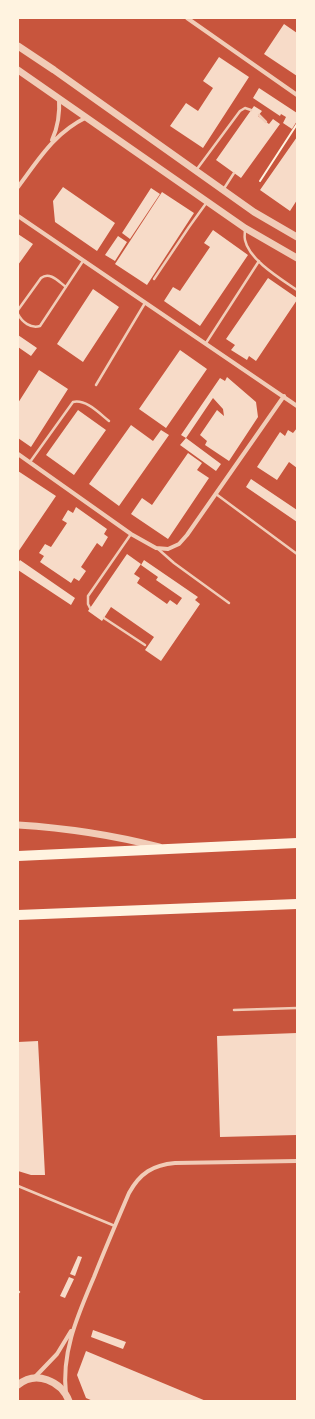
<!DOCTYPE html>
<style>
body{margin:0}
#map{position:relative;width:315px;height:1419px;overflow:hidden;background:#c8553d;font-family:Lato,sans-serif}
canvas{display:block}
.frame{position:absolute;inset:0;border:19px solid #fff3e0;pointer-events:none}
</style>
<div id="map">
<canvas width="315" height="1419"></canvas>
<div class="frame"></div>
</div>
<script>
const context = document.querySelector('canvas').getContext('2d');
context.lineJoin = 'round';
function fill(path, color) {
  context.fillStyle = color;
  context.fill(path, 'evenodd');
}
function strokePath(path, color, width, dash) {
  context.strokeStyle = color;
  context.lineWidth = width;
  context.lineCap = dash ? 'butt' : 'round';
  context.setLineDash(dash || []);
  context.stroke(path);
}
const building = new Path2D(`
 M284,24L297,33V76L264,54Z
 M219,57L249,77L203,148L170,126L186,103L198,111L213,88L203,81Z
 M259,88L297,113V121L292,129L283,123L286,117L281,114L280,116L253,98Z
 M254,106L262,111L258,116L266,122L269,124L273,119L280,124L241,178L216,160Z
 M297,137V200L290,211L260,190Z
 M63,187L115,223L97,251L55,222L53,201Z
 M151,188L160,194L130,239L122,233Z
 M162,192L194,213L147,285L115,264Z
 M213,230L248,255L200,326L164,301L173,287L180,291L210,247L204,243Z
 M18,234L33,244L18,265Z
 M118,236L127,242L115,261L105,255Z
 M268,278L297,298V300L256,361L249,356L247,360L231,350L235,345L226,339Z
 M93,289L119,307L83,362L57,344Z
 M18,335L37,348L31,356L18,347Z
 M180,350L207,369L166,428L139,409Z
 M39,370L68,389L31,447L18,438V403Z
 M227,377L256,402L258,417L229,461L205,445L207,441L200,435L217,410L224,416L223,409L213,398L186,438L181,435L220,378L225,381Z
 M78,410L106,430L74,475L46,455Z
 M131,425L153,441L161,430L169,435L119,506L89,484Z
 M297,428V468L289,462L277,480L257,467L280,432L285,436L288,430L293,433Z
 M186,438L221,464L216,471L180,445Z
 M188,453L202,463L197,470L209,478L168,539L131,514L142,498L152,505Z
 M18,471L56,496L18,552Z
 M251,479L297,510V522L246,487Z
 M76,507L107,529L104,534L108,537L102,547L97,543L81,567L86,571L79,581L74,578L71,583L40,562L44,556L39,553L45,544L51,547L67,523L62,520L68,510L73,513Z
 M127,554L141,564L134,574L140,578L137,583L167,604L170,600L177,605L182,598L156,580L158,577L141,565L144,560L198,597L195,600L200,604L161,661L145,650L154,637L111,607L102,621L88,611Z
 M20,560L75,598L71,605L18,570V563Z
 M297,1033V1135L220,1137L217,1036Z
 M38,1041L45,1175H31L18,1171V1042Z
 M78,1256L82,1257L75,1276L70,1274Z
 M69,1277L74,1279L65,1298L60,1296Z
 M93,1330L126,1342L123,1349L91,1337Z
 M86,1351L206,1401H93L86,1398L77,1375Z`);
const path = new Path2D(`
 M260,181L297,124`);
const service = new Path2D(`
 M259,115L266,122
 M197,169L240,111L245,108L251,110
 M223,190L234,173
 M245,230C245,233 244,237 245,240C249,260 281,279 297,290
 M154,279L189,227L207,202
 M18,310L41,278C50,271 59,282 66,287
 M18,314C22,322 31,329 40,326L83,261
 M206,343L259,261
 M96,385L145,303
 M30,462L73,402C86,399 99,413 109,421
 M216,494L297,554
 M157,548L174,563L229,603
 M90,608L88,604V596L131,534
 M104,618L145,645
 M234,1010L297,1008
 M18,1186L115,1226
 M18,1292H19`);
const minor = new Path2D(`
 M187,18L297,95
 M52,140C58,127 60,113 59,98
 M18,187C39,159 54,133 87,117
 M18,216L297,406
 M18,454L131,534L156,548L168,549L179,544L187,535L284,396
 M34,1378L57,1354L71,1331
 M66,1394C61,1352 78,1315 94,1277C105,1249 117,1221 129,1193C140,1173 153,1165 175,1163L297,1161`);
const tertiary = new Path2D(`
 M18,46L54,70L254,212L297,237
 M18,70L245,228L297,258
 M18,825C66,828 113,835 159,847
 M18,1385C36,1370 61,1381 69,1401`);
const motorway = new Path2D(`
 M18,856L297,843
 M18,915L297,904`);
fill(building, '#f7dbc8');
strokePath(path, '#fff3e0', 2);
strokePath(service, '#f1ccb7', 2.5);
strokePath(minor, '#f1ccb7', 4);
strokePath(tertiary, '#f1ccb7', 7);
strokePath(motorway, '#fff3e0', 10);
</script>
